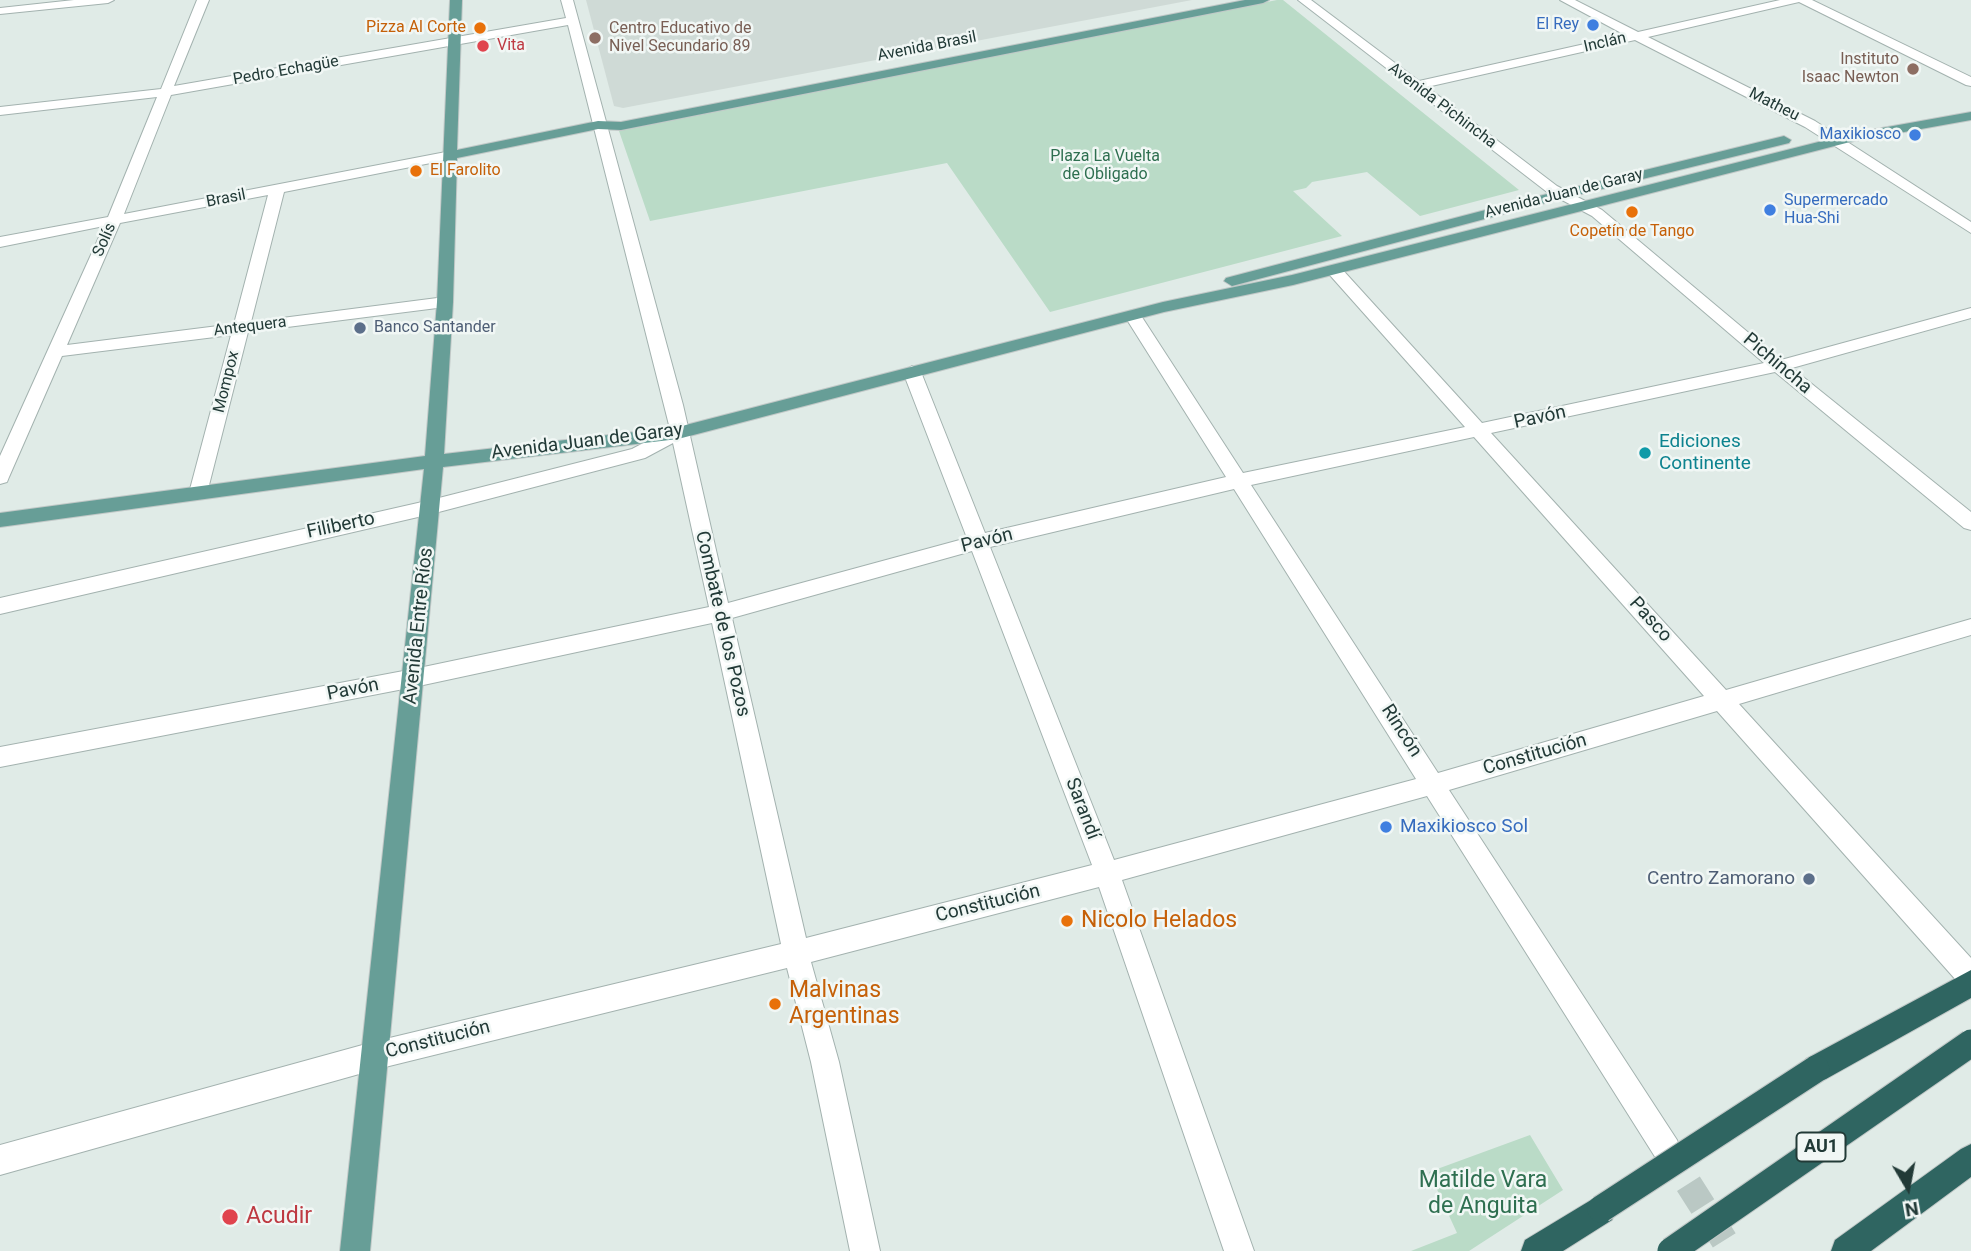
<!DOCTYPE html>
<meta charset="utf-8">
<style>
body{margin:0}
#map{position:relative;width:1971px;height:1251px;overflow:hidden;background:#e0ebe7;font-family:Roboto,sans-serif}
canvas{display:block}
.north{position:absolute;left:1873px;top:1153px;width:70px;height:70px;-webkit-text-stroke:5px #f1f7f5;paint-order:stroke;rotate:170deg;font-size:19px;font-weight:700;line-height:28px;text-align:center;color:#223a37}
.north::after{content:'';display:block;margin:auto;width:24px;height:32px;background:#223a37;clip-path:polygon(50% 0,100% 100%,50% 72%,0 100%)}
</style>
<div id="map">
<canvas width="1971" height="1251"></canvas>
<div class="north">N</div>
</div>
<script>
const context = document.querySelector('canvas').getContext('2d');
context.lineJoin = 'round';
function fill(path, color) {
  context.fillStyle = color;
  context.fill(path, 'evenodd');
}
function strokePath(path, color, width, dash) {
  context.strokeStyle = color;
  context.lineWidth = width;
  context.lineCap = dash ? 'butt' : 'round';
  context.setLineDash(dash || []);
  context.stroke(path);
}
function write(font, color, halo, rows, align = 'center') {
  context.font = font + ' Roboto,sans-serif';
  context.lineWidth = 5;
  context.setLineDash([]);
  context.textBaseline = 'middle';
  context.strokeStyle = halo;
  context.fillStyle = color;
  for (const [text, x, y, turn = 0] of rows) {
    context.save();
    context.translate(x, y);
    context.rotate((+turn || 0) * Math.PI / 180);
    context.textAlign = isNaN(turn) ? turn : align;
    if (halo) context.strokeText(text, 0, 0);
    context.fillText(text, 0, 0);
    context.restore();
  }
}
const built = new Path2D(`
 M586,0H1192L623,108L614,106Z`);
const green = new Path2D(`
 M1277,0H1283L1519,190L1420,216L1367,172L1312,182L1306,188L1293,191L1342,236L1050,312L947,163L650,221L619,131Z
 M1530,1135L1563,1190L1469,1251H1411L1457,1233L1429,1172Z`);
const minorTunnel = new Path2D(`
 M1667,1150L1731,1251`);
const minor = new Path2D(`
 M74,0H114L108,3L0,14V8Z
 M197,0H209L174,86L566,18L561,0H573L683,405L728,603L967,538L903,372L912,366L921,372L985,533L1226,477L1124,315L1132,310L1138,311L1243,473L1465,427L1328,273L1326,270L1328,267H1340L1482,423L1764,363L1592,216L1547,192L1298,0H1311L1419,81L1625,35L1560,0H1575L1638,32L1780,0H1812L1971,77V86L1966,85L1799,2L1648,37L1815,121L1971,222V233L1805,127L1635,40L1427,87L1557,186L1602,210L1781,360L1971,308V318L1792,368L1971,512V530L1964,528L1775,372L1491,433L1726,690L1971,619V635L1739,704L1971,958V981L1965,984L1956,980L1717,711L1449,790L1677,1140L1681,1150L1677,1160L1667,1164L1657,1160L1427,796L1122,880L1254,1251H1224L1099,887L811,962L839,1062L880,1251H850L811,1062L787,968L377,1069L0,1175V1145L377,1041L781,944L712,623L414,687L0,767V747L414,669L709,607L673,443L645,458L431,514L0,614V598L431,500L632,449L670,429L568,25L171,95L124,214L451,151L458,155L451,159L284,192L251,322L445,297L453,302L445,307L248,332L207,493L205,498H191L189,493L231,335L62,356L9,477L7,482L0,484V456L104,226L0,247V237L108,217L157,97L0,115V107L161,89ZM268,195L234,324L67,345L120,223ZM1474,437L1704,696L1438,773L1251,485ZM1234,489L1416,779L1114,860L990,547ZM972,551L1092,865L806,938L732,618Z`);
const major = new Path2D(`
 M450,0H462L457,150L598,121L621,122L1245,0H1269L1263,3L621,130L598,129L457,158L453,302L444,454L678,427L1163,302L1292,275L1854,133L1971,112V120L1854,141L1293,285L1164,312L678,439L443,467L370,1251H340L424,469L0,527V513L425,456L437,302Z
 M1784,136L1791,140L1789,143L1545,203L1232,286L1224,281L1226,278L1535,197Z`);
const highway = new Path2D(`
 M1971,970V998L1826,1079L1816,1083L1806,1079L1802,1069L1806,1059Z
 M1971,1144V1177L1871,1251H1831L1835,1240L1961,1149Z
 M1601,1194L1612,1198L1616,1209L1612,1220L1563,1251H1521L1525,1240Z`);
const highwayBridge = new Path2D(`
 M1601,1209L1816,1069
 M1671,1251L1971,1043`);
const markers = [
 [1593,25,7,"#3f7fe0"],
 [480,28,7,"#e8710a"],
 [595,38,7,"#8d6e63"],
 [483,46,7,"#e0444e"],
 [1913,69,7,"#8d6e63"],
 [1915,135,7,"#3f7fe0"],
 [416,171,7,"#e8710a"],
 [1770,210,7,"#3f7fe0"],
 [1632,212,7,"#e8710a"],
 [360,328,7,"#5c6f8a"],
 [1645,453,7,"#0f9aa8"],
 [1386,827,7,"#3f7fe0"],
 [1809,879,7,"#5c6f8a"],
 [1067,921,7,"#e8710a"],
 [775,1004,7,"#e8710a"],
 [230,1217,9,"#e0444e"]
];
const farShopnames = [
 ["El Rey",1579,25],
 ["Maxikiosco",1901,135],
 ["Supermercado",1784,201,"left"],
 ["Hua-Shi",1784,219,"left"]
];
const farFoodnames = [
 ["Pizza Al Corte",466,28],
 ["El Farolito",430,171,"left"],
 ["Copetín de Tango",1632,232,"center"]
];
const farEducationnames = [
 ["Centro Educativo de",609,29],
 ["Nivel Secundario 89",609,47],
 ["Instituto",1899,60,"right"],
 ["Isaac Newton",1899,78,"right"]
];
const farStreetnames = [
 ["Inclán",1605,43,-13],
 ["Avenida Brasil",927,47,-11],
 ["Pedro Echagüe",286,71,-10],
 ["Matheu",1774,105,27],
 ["Avenida Pichincha",1442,106,37],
 ["Avenida Juan de Garay",1564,194,-14],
 ["Brasil",226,199,-11],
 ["Solís",105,240,-66],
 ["Antequera",250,327,-7],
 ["Mompox",227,382,-76]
];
const farHealthnames = [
 ["Vita",497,46]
];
const farParknames = [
 ["Plaza La Vuelta",1105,157],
 ["de Obligado",1105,175]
];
const farServicenames = [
 ["Banco Santander",374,328]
];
const shields = [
 [1821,1147,49]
];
const shieldNames = [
 ["AU1",1821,1147]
];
const streetNames = [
 ["Pichincha",1777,364,40],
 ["Pavón",1540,418,-12],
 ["Avenida Juan de Garay",587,442,-7],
 ["Filiberto",341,526,-12],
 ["Pavón",987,541,-14],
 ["Pasco",1650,620,48],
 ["Combate de los Pozos",722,624,77],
 ["Avenida Entre Ríos",419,626,-84],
 ["Pavón",353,690,-11],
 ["Rincón",1401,731,57],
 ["Constitución",1535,755,-16],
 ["Sarandí",1082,809,69],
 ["Constitución",988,904,-14],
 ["Constitución",438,1040,-14]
];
const cultureNames = [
 ["Ediciones",1659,442],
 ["Continente",1659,464]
];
const shopNames = [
 ["Maxikiosco Sol",1400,827]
];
const serviceNames = [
 ["Centro Zamorano",1795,879]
];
const nearFoodnames = [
 ["Nicolo Helados",1081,921],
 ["Malvinas",789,991],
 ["Argentinas",789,1017]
];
const nearParknames = [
 ["Matilde Vara",1483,1181],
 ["de Anguita",1483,1207]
];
const nearHealthnames = [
 ["Acudir",246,1217]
];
fill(built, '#cfdad6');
fill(green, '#badbc7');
strokePath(minorTunnel, '#bac8c4', 27, [27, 13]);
strokePath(minor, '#a3b2af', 2);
strokePath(major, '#c1c8c7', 2);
strokePath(highway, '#c1c8c7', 2);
fill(minor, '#fff');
fill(major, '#679e97');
fill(highway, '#2f6561');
strokePath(highwayBridge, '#c1c8c7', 29, []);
strokePath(highwayBridge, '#2f6561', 27);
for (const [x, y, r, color] of markers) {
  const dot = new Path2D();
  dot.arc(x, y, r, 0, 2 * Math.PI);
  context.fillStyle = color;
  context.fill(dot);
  strokePath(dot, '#f1f7f5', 2.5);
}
write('16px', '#366cbe', '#f1f7f5', farShopnames, 'right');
write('16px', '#c56008', '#f1f7f5', farFoodnames, 'right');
write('16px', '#785e54', '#f1f7f5', farEducationnames, 'left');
write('16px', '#223a37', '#f1f7f5', farStreetnames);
write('16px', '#be3a42', '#f1f7f5', farHealthnames, 'left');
write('16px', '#2e6f50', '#f1f7f5', farParknames);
write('16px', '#4e5e75', '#f1f7f5', farServicenames, 'left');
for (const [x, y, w] of shields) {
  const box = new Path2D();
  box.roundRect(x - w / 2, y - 14.5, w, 29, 5);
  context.fillStyle = '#f1f7f5';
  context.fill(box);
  strokePath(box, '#223a37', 2);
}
write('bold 18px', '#223a37', null, shieldNames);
write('19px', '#223a37', '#f1f7f5', streetNames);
write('19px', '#0d838f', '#f1f7f5', cultureNames, 'left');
write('19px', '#366cbe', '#f1f7f5', shopNames, 'left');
write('19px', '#4e5e75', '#f1f7f5', serviceNames, 'right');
write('23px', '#c56008', '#f1f7f5', nearFoodnames, 'left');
write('23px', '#2e6f50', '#f1f7f5', nearParknames);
write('23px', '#be3a42', '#f1f7f5', nearHealthnames, 'left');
</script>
